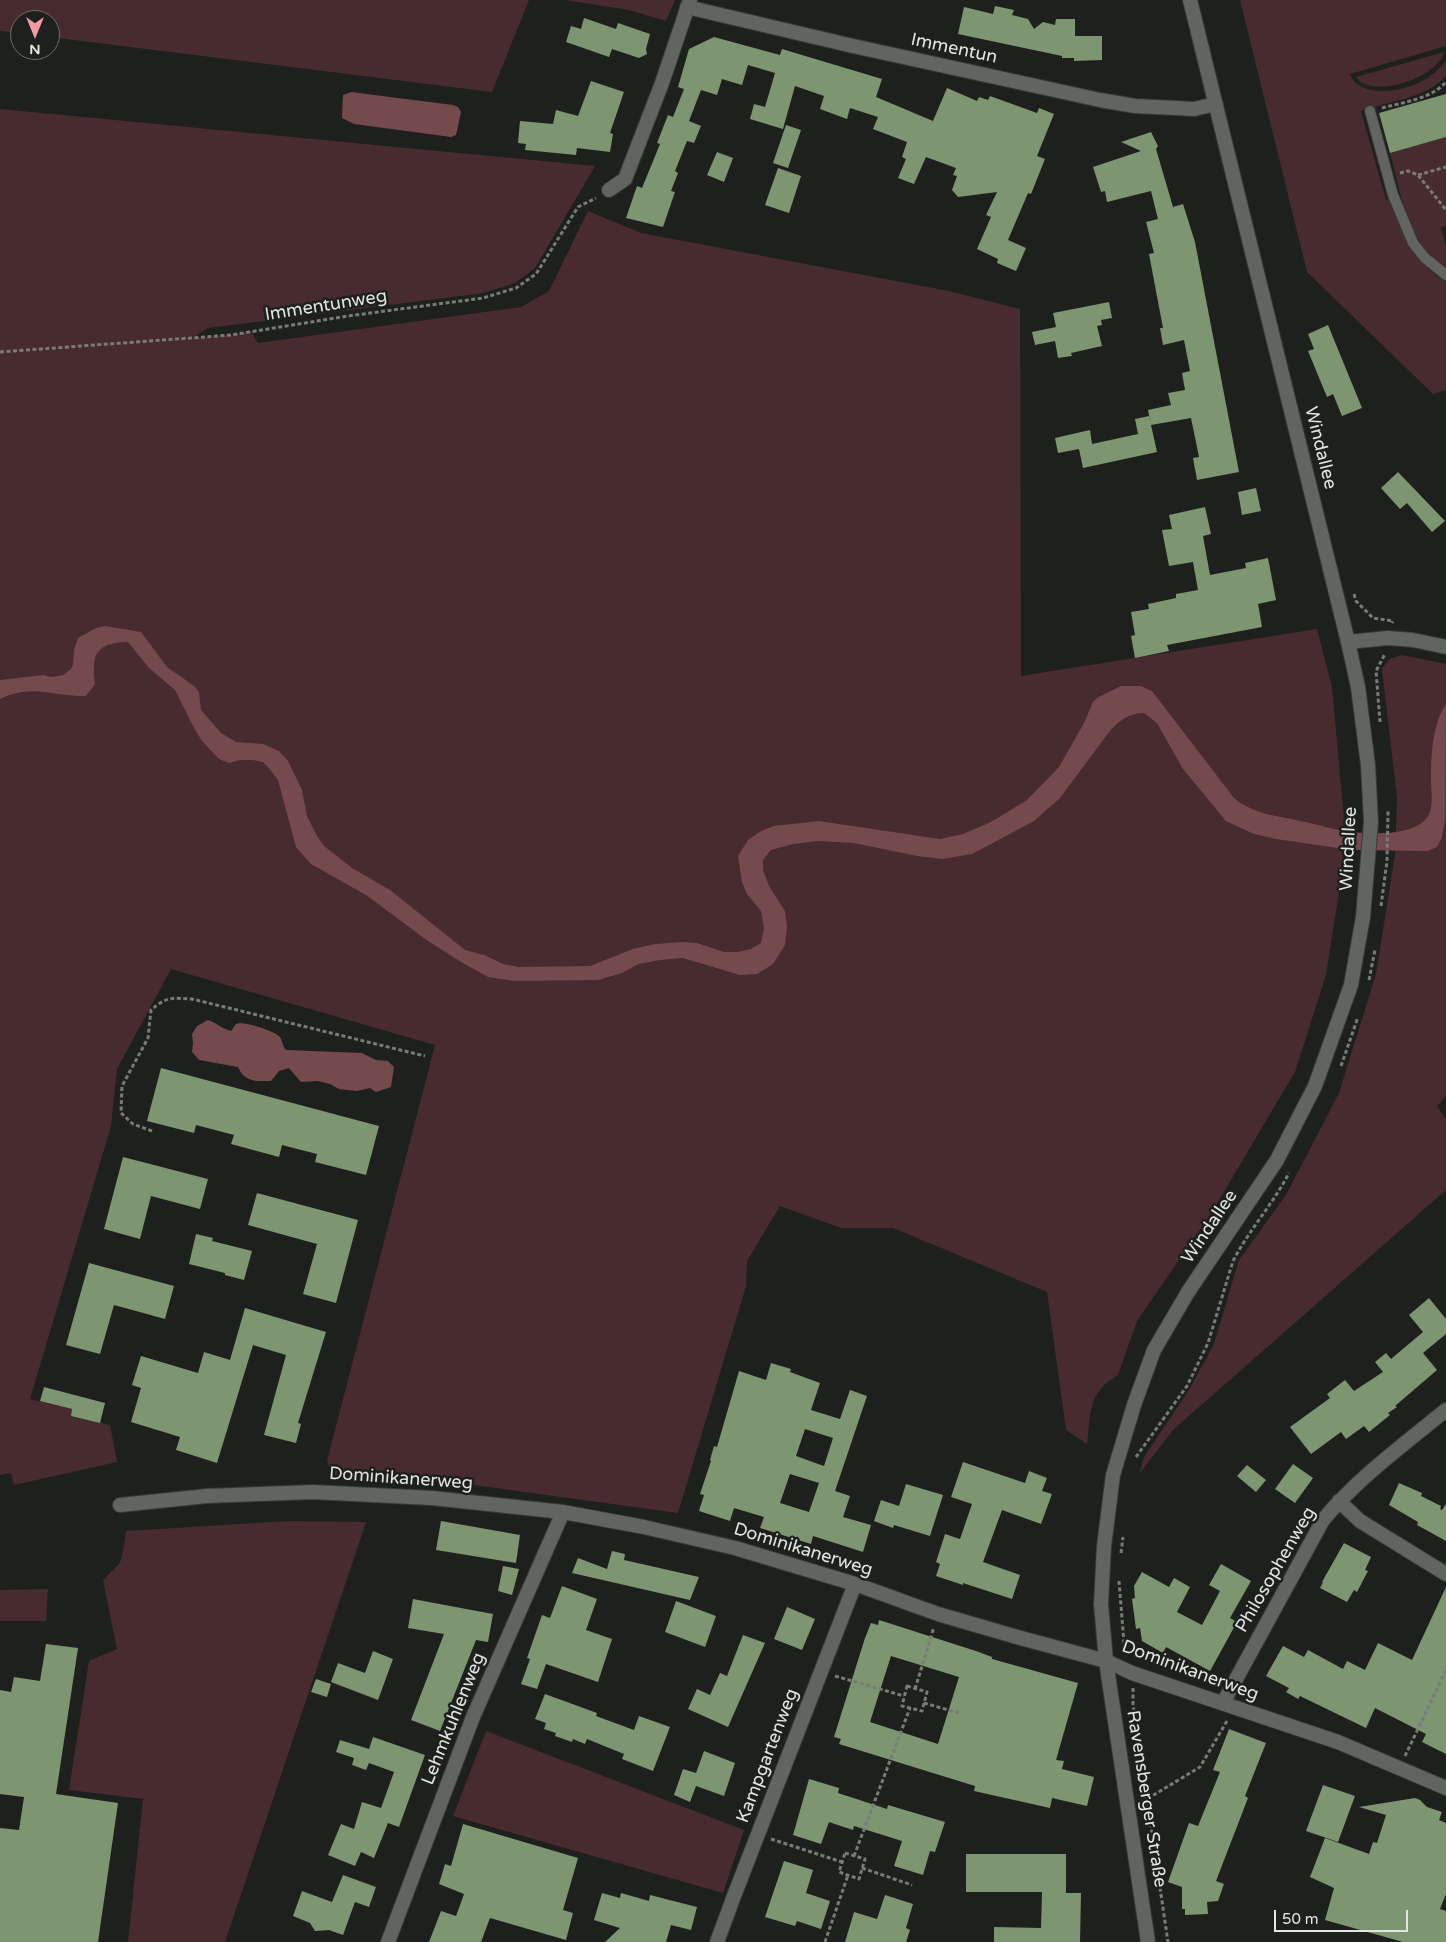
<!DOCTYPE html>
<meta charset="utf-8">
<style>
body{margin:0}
#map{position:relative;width:1446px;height:1942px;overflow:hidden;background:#1e201d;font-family:"Varela Round",sans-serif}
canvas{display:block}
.north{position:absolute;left:10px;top:10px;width:50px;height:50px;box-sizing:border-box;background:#1e201d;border:1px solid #6d6f6c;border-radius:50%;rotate:180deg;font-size:14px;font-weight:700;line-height:20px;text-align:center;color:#e3e5e2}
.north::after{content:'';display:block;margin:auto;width:18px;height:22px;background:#f49aa3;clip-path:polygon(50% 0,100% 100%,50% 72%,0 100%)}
.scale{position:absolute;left:1274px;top:1910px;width:134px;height:22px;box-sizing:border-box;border:2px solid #e3e5e2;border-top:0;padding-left:6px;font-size:15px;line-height:18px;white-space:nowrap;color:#e3e5e2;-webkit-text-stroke:4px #1e201d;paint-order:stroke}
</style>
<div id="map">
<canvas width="1446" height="1942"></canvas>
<div class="north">N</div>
<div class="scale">50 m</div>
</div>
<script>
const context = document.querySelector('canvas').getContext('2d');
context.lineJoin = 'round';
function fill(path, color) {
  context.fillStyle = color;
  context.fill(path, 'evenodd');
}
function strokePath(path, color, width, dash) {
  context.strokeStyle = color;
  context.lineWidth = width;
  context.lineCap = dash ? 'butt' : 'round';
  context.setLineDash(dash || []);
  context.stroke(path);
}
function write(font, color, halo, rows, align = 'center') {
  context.font = font + ' "Varela Round",sans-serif';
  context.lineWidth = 5;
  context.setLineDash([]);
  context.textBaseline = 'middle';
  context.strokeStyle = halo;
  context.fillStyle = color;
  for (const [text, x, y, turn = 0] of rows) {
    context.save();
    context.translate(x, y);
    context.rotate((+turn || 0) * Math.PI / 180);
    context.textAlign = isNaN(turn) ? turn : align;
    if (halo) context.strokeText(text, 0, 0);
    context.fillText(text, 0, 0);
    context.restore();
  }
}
const green = new Path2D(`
 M0,0H529L492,92L50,37V20H20V33L0,31Z
 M565,0H675L666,21L629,10Z
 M1240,0H1446V46L1350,74C1359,99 1403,92 1422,81C1432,76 1439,69 1446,61V76C1425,99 1389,101 1361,111L1386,200L1389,199C1403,231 1413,264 1446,281V390L1433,394L1307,272Z
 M1444,52C1438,78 1371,100 1356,77Z
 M0,109L595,166L535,268L515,283L484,293L208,328L192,338L231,335L251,331L258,343L521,307L549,291L588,211L641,233L949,291L1020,309L1021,676L1317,629L1332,687L1344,819L1342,873L1326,975L1295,1072L1212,1212L1137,1321L1118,1375C1087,1393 1091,1413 1087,1444L1066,1430L1047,1292L893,1228H841L780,1206L747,1261L746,1286L678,1513L459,1483L331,1475L327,1461L435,1045L171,969L117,1069L111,1126L30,1399L72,1409L71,1416L110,1425L117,1462L14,1485L11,1473L0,1475Z
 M1446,137V226L1441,228L1446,245V268C1436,260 1425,252 1419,241C1403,215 1398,182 1390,153Z
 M1402,655L1446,664V1096L1437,1106L1446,1119V1190L1173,1430L1139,1474L1144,1457L1189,1390L1214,1344L1239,1260L1286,1195L1339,1093L1376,974L1395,855L1397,798L1382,669L1389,659Z
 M288,1521L366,1522L225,1942H128L143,1799L69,1790L89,1661L117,1649L103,1580L120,1563L124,1547L126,1531Z
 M48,1589L46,1621H0V1590Z
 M486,1731L744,1830L723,1893L453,1816Z`);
const water = new Path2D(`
 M351,92L453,105L458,107L461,112L456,135L451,137L354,124L342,118L343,95Z
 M105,626L141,632L167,667L194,686L199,692L201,710L221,733L236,742L263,744L279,751L288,761L302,790L307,816L317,836L324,846L352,868L390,890L465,950L484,955L503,964L519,967L590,966L633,949L655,944L684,942L697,943L724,952H738L751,949L761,943L764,928L761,911L747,894L742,882L738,856L748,840L761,831L774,826L819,821L940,839L963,834L991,822L1027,800L1059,767L1084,723L1093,702L1097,698L1121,686H1141L1152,691L1234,798C1254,815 1280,816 1305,822C1320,825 1335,830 1350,832C1371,834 1421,837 1430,812C1433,803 1431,790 1431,781C1431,756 1432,725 1446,704L1445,820L1442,837L1437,847L1427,851L1352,850L1276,839L1254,834L1226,821L1183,769L1157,723L1144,713C1127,714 1120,720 1109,732L1060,798L1034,821L972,854L942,859L917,856L854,843L818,841L793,844L771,850L763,860V870L769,886L785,911L787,926L785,945L773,964L757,974L740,975L683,958L660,960L638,964L622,973L598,980L514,981L488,977L461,962L428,941L366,895L311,864L296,847L278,780L268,767L263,762L253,760H240L229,763L219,759L202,741L194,728L175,690L149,668L128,642C96,643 91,654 95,684L86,696C54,697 33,683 0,699V680L43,675L52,677L63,675L71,669L73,664L74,650L78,638L96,628Z
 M208,1020C217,1023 222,1029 231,1031C233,1029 234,1026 236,1024C242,1020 274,1031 279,1036C283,1040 282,1046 286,1050L362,1053L376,1060L388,1061L394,1067L391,1087L376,1092L370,1088L357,1091L339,1089L330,1084L318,1081L301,1082L289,1068L279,1071L271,1081C256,1081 245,1083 238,1067L199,1060L192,1052L193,1043L192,1034L197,1026Z`);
const building = new Path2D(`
 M995,6L1014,10L1012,15L1028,19L1034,29L1043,22L1055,25L1056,19H1075V36H1102V60L1074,61V58H1062V56L958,34L964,7L993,14Z
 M584,18L616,29L618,23L650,34L646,49L647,54L639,58L612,49L609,57L566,42L571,26L581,29Z
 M714,37L780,55L782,49L882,79L876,97L933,121L947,88L977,101L979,97L988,100L990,96L1037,113L1039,108L1054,114L1037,156L1045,159L1031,194L1028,193L1008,240L1026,248L1016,271L997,263L998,259L977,249L991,217L986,215L997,192L958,197L952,190L957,176L953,175L956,168L926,157L914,184L898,178L906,159L902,157L907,142L873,129L878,117L850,108L847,119L820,109L824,96L795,86L783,129L750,119L754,104L765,107L775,73L748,65L742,85L722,79L717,95L701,90L689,121L701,126L694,143L687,141L675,171L678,173L671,191L675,192L663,227L626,218L637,186L642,188L660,144L657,143L668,115L673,117L684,89L678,87L689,49Z
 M591,81L624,92L610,133L613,134L610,152L577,148L576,155L525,150L526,144L518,143L520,121L553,124L556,110L578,116Z
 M1446,94V137L1390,153L1379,113Z
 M786,125L801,130L788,168L773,163Z
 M1151,132L1158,146L1156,149L1173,207L1183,204L1195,242L1239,472L1197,480L1193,458L1199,457L1191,418L1151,425L1148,410L1171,405L1168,393L1185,390L1182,373L1190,371L1184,340L1163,345L1160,328H1163L1149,254L1154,253L1146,222L1158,219L1151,191L1107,202L1105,191L1101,192L1093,167L1141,151L1121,142Z
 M717,152L733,158L724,182L707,175Z
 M778,168L801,176L789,213L765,205Z
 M1109,302L1112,318L1101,320L1102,325L1097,326L1102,346L1071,353L1072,356L1058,358L1055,341L1035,345L1032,332L1056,327L1053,313Z
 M1328,325L1362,408L1342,416L1333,394L1327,397L1308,351L1314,349L1308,334Z
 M1149,416L1157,452L1083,468L1079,449L1058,453L1055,438L1090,430L1092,444L1138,434L1135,419Z
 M1398,472L1445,521L1432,532L1407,503L1400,509L1381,488Z
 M1256,488L1261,511L1242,515L1238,492Z
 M1205,507L1211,534L1203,536L1210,575L1246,568L1245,563L1268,558L1276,600L1258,604L1262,627L1167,645L1169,651L1135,658L1131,636L1135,635L1131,612L1149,609L1148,604L1176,598V594L1198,590L1193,562L1169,566L1162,530L1172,529L1169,515Z
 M161,1068L379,1126L366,1175L315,1162L317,1154L282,1145L279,1157L231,1144L234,1135L196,1125L194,1133L147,1121Z
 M123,1157L208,1179L200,1209L151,1196L140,1239L104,1229Z
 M257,1193L358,1220L336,1303L303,1294L317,1244L248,1225Z
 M196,1234L213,1238L212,1241L252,1251L244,1280L225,1275V1273L189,1264Z
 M89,1263L174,1286L165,1319L114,1305L100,1354L66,1345Z
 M1429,1298L1446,1319V1334L1423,1353L1437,1370L1395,1406L1397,1407L1388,1413L1390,1415L1369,1432L1364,1426L1346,1439L1341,1432L1311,1454L1290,1427L1330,1398L1327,1394L1345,1380L1354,1391L1383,1372L1375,1362L1386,1353L1391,1359L1423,1332L1409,1315Z
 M245,1308L326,1332L298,1423L301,1424L296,1443L264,1435L286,1355L253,1345L217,1463L176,1450L180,1437L131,1422L141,1388L132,1385L141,1356L198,1373L204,1352L230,1360Z
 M771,1363L791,1369L790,1372L820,1383L811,1410L840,1419L850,1390L867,1396L835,1491L850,1496L843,1517L871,1525L863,1552L813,1536L811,1544L760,1528L764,1517L734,1508L730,1521L699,1511L704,1495L700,1494L711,1461L710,1460L714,1446L717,1447L739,1371L766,1380ZM805,1429L833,1438L824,1466L796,1456ZM790,1474L819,1483L809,1512L780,1503Z
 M44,1387L105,1403L100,1423L71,1416L72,1409L40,1401Z
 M963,1462L1025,1483L1029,1471L1047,1478L1042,1491L1052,1494L1041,1524L1002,1510L983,1562L1020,1575L1012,1599L963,1583V1585L936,1576L940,1564L936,1562L945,1534L960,1539L972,1504L951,1497Z
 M1293,1464L1313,1478L1295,1503L1275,1489Z
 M1247,1465L1266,1480L1256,1492L1237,1476Z
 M1399,1483L1422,1493L1421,1496L1441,1506L1440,1509L1442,1510L1446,1504V1541L1417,1525L1418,1522L1389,1505Z
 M906,1484L943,1495L930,1536L894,1525L893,1528L874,1521L881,1500L899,1506Z
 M441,1521L520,1535L516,1563L436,1550Z
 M1344,1543L1371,1557L1365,1570L1368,1571L1357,1592L1354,1590L1347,1602L1320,1588L1323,1582H1322Z
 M612,1551L625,1554L624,1560L699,1577L690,1600L572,1573L578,1558L607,1569Z
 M1221,1564L1251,1581L1230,1618L1237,1622L1210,1671L1166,1647L1163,1653L1142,1641L1140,1628L1136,1629L1132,1599L1135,1598L1134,1586L1142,1572L1169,1587L1174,1578L1190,1587L1177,1612L1202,1625L1220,1591L1209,1585Z
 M503,1566L519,1569L512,1595L498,1591Z
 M562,1586L597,1599L586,1630L612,1639L598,1682L546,1664L537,1689L521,1684L530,1659L527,1658L542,1615L550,1618Z
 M1446,1587V1754L1422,1742L1426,1734L1375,1708L1366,1728L1300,1696L1298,1699L1286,1692L1289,1688L1266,1676L1283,1646L1304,1657L1308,1650L1343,1669L1347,1661L1365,1670L1378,1643L1412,1660Z
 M413,1599L493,1614L488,1642L476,1640L440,1731L411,1720L444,1634L408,1628Z
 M676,1601L716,1616L705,1647L665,1632Z
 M787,1607L815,1619L802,1650L774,1639Z
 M879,1620L976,1651L992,1657V1659L1078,1683L1056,1760L1064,1761L1062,1769L1094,1777L1087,1806L1052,1798L1050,1808L974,1791L975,1786L839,1744L841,1739L834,1737L865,1638L871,1623L878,1625ZM891,1656L959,1677L938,1744L870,1722Z
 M743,1635L765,1643L728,1727L688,1709L697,1689L710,1695L720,1673L727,1676Z
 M46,1644L78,1648L56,1794L118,1803L98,1942H0V1828L19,1830L24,1797L0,1794V1690L11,1692L14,1677L40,1681Z
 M373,1651L393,1659L378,1700L331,1682L338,1663L365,1673Z
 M316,1679L331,1684L327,1697L311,1692Z
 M545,1694L597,1713L596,1716L634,1730L639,1716L670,1727L653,1771L622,1759L624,1754L587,1739L585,1744L573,1739L572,1742L555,1736L556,1733L544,1729L546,1723L535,1719Z
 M1229,1729L1266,1743L1245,1796L1248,1798L1216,1881L1224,1884L1218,1901L1207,1902L1208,1914L1185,1915V1909H1182V1887L1168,1882L1189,1823L1198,1826L1220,1772L1213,1770Z
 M373,1737L425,1755L399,1827L388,1823L374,1858L361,1852L355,1866L328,1855L341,1824L354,1829L362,1802L381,1808L394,1772L369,1763L366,1770L352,1765L354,1758L336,1752L340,1740L369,1749Z
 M704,1751L735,1763L724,1796L696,1786L690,1802L674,1795L683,1769L696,1773Z
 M809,1779L839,1788L838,1793L887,1809L888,1805L945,1822L935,1852L930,1851L923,1875L894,1866L902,1841L854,1826L853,1830L829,1822L821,1844L793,1835Z
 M1323,1785L1355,1796L1338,1842L1306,1831Z
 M1415,1798L1420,1800L1427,1807L1442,1812L1439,1820L1446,1823V1894L1440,1909L1446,1911V1942H1403L1325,1920L1334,1888L1310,1877L1325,1838L1369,1854L1373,1842L1377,1843L1386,1815L1359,1807Z
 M463,1824L578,1858L563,1910L573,1913L566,1940L490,1918L481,1942H429L441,1911L456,1916L464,1894L439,1884L445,1864L451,1866Z
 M966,1854H1066V1893H1081L1080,1942H994V1927L1041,1928L1042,1892H966Z
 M784,1861L813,1870L806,1893L830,1901L821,1929L797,1921L795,1926L765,1917Z
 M343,1875L376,1887L369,1907L355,1902L343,1935L329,1930L315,1931L310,1923L293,1916L302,1891L332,1902Z
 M602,1893L620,1898L621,1893L649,1901L650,1895L697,1907L691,1930L671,1925L666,1942H605L620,1928L594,1920Z
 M885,1895L913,1904L906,1928L910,1930L906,1942H845L854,1912L877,1919Z`);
const path = new Path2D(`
 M1382,108C1404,102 1431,99 1446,82
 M1400,173L1408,171L1418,175L1446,210
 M1418,175L1446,167
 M0,352L231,335L348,316L483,298L516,288L536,274L578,207L596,198
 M1354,594L1356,601L1373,618L1393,621L1392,623
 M1380,722L1376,671L1385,654
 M1381,906L1387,861L1388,811
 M1369,980L1375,950
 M1341,1066L1358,1017
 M152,1131L133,1124L121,1113L122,1086L148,1038L151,1010C167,996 172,998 192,999L425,1056
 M1136,1457L1187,1386L1208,1343L1233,1261C1249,1230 1273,1204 1289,1173
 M1121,1553L1123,1537
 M1119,1581L1124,1643L1127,1655
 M835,1676L904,1696
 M907,1686L927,1692L922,1711L902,1706Z
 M1133,1688V1704L1168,1942
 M915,1689L934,1627
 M924,1703L962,1714
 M1405,1756L1446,1670
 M1142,1802L1200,1767L1227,1721
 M771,1839L842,1862
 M845,1853L865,1859L859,1879L839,1872Z
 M854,1856L910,1708
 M862,1868L912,1885
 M825,1942L848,1875`);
const service = new Path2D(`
 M1370,111L1393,195L1413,243L1425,258L1446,275`);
const minor = new Path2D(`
 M687,7L853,46L1100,100L1135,106L1194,109L1216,104
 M609,190L625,179L662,83L690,0
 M1348,642L1388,638L1413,640L1446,647
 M1339,1501L1360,1521L1446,1574
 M120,1505L207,1496L313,1492L432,1498L563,1512L644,1527L735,1548L855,1584L938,1614L1017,1637L1106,1661L1132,1673L1338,1742L1446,1788
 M1223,1703L1323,1520C1358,1478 1403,1445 1446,1410
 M388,1942L473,1717L563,1512
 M717,1942L734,1896L855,1584`);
const secondary = new Path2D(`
 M1148,1942L1106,1661L1101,1604L1104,1546L1113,1475L1134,1405L1154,1350L1188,1292L1277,1160L1315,1086L1351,985L1363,917L1371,822L1368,765L1358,687L1348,642L1190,0`);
const streetNames = [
 ["Immentun",954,49,12],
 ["Immentunweg",326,306,-9],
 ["Windallee",1320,448,76],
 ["Windallee",1349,849,-87],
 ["Windallee",1210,1227,-56],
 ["Dominikanerweg",401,1479,4],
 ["Dominikanerweg",803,1550,17],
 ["Philosophenweg",1276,1570,-60],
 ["Dominikanerweg",1190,1671,20],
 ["Lehmkuhlenweg",454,1719,-68],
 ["Kampgartenweg",768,1756,-69],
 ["Ravensberger Straße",1146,1799,81]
];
fill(green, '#482b2e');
fill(water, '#744a4e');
fill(building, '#7e9571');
strokePath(service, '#383a37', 12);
strokePath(minor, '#383a37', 16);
strokePath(secondary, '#383a37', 16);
strokePath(path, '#797b78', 3, [4, 2.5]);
strokePath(service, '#626460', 10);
strokePath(minor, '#626460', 14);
strokePath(secondary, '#626460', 14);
write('18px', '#e3e5e2', '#1e201d', streetNames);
</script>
